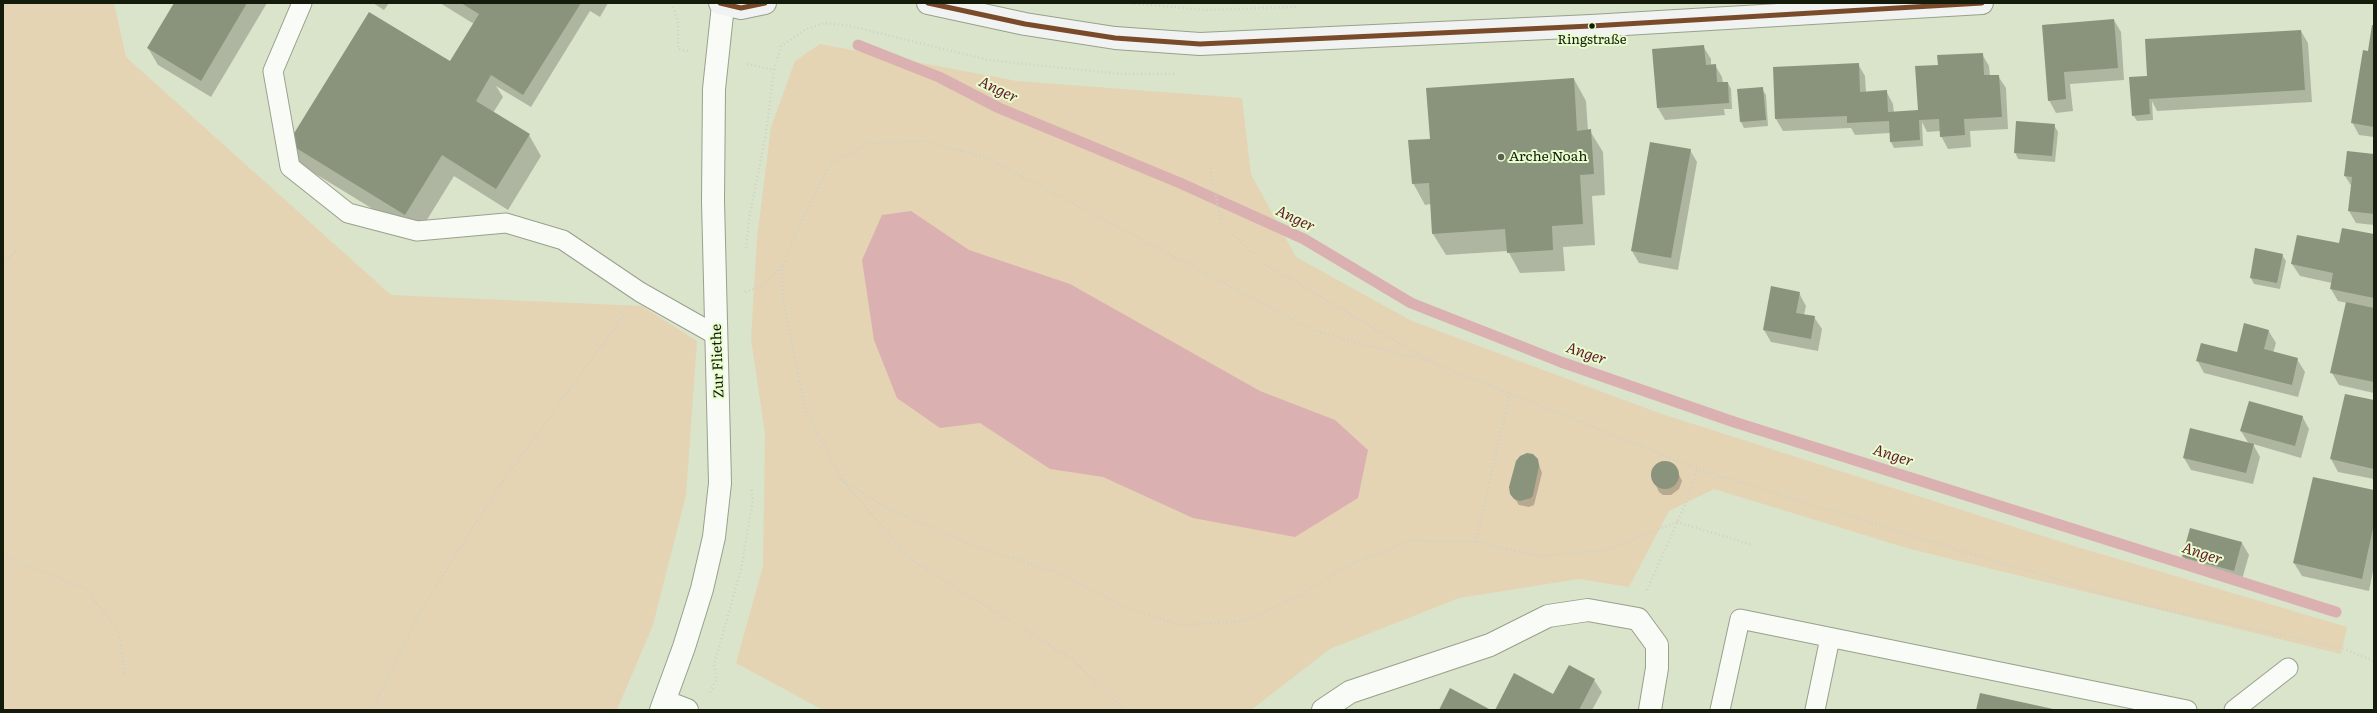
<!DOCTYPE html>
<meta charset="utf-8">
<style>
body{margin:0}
#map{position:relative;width:2377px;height:713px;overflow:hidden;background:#dae4ca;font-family:Literata,serif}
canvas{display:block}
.frame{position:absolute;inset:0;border:4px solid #141b0a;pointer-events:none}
</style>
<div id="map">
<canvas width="2377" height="713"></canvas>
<div class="frame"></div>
</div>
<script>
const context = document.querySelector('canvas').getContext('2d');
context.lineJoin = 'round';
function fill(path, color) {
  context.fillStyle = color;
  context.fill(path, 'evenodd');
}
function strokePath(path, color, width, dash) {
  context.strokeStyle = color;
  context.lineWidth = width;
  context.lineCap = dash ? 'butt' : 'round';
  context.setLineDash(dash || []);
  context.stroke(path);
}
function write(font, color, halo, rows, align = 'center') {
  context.font = font + ' Literata,serif';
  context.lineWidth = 4;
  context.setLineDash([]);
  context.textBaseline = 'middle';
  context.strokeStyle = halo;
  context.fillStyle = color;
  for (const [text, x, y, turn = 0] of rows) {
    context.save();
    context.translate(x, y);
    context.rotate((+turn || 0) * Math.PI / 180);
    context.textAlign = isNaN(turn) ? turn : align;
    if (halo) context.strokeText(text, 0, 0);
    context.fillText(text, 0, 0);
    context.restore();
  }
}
const green = new Path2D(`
 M3,3H114L126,57L391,295L642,306L697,341L686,495L653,625L617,710H3Z
 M820,44L1017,81L1242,98L1251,174L1296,257L1412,321L1659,413L2074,546L2347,627L2341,654L1910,549L1714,489L1669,511L1629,587L1579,579L1459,598L1330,649L1251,710H823L736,663L763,566L765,434L751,339L757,238L771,127L795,61Z`);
const water = new Path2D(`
 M911,211L969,250L1070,284L1260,391L1335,420L1368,450L1358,498L1295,537L1193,518L1103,477L1050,469L980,423L940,428L897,398L874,340L862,260L882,215Z`);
const shadow = new Path2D(`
 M175,3H267L211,97L158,65L148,48Z
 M373,3H389L384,10Z
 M440,3H608L600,17L590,11L531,107L496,86L503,97L493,113L529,135L541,156L508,210L454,176L417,236L301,165L289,143L450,63L474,24Z
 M2114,20L2121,32L2124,80L2070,84L2073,111L2056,113L2049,100L2043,25Z
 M2374,26V137L2359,135L2352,122Z
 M2301,31L2308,43L2312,102L2157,111L2152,101L2153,120L2137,121L2133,115L2147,77Z
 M1703,46L1711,59V66L1715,65L1722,77L1723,83H1728L1731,89L1732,109H1724L1725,115L1665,120L1658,108L1653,50Z
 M1982,54L1989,66L1990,76H1998L2006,88L2008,129L1970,131L1971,147L1948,149L1941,136L1940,131L1927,132L1922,122L1923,146L1894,148L1891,142L1890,133L1855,135L1851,128L1783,131L1776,119L1774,68L1858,64L1865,76L1866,92L1886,91L1893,104L1894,113L1918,111L1939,66Z
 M1574,79L1586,101L1588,131H1590L1603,152L1605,195L1592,196L1595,245L1563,247L1565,271L1520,273L1508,251L1446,255L1433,234L1431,204L1425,205L1413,183L1431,139Z
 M1762,89L1766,95L1768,126L1744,128L1741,122Z
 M2054,125L2058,132L2055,162L2018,159L2015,152Z
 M1690,150L1697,162L1678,270L1639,263L1632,251Z
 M2374,155V225L2356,223L2349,211L2352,187L2345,176Z
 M2374,235V393L2339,385L2332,373L2347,303L2338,301L2331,289L2332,283L2300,276L2292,264L2340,245Z
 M2282,255L2286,261L2280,289L2254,284L2251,278Z
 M1799,293L1806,306L1804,315L1814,317L1822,329L1818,351L1771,342L1764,330Z
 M2268,330L2276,343L2273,353L2297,359L2305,372L2298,397L2204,373L2197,360L2237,353Z
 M2374,401V479L2338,472L2331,459Z
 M2302,416L2309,429L2301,458L2253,444L2260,457L2253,484L2191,470L2184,458L2249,444L2241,431Z
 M1537,459L1542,473L1534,505L1529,507L1519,505L1511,493Z
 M1662,461L1674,464L1682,481L1679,489L1671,495H1663L1659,492L1651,474L1653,468Z
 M2374,491V566L2369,591L2302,576L2294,563Z
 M2242,543L2249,555L2241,583L2191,569L2184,557Z
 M1594,680L1602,692L1592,710H1496L1553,696Z`);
const stream = new Path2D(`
 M858,45L939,77L999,108L1180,183L1304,239L1411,303L1561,362L1734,422L2336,612`);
const building = new Path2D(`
 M174,3H247L201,81L147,48Z
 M461,3H581L523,95L491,75L476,101L530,134L496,189L442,155L405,215L288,143L369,12L450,61L479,14Z
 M2114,19L2118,68L2064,72L2066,99L2048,101L2042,25Z
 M2372,25H2374V127L2351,123L2363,50L2368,51Z
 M2301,30L2305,90L2149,99L2150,114L2132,116L2129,77L2147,76L2145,39Z
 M1704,45L1706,65L1716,64L1717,82H1728L1729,103L1657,108L1652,49Z
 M1983,53L1984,75H1999L2002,117L1964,119L1965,135L1940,137L1939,119L1919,120L1920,140L1890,142L1889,121L1847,123V116L1775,119L1773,67L1859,63L1860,92L1887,90L1888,112L1918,110L1915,66L1938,65L1937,55Z
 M1574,78L1577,131L1591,129L1594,174L1580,175L1583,224L1552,226L1553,250L1507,253L1505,229L1432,234L1429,183L1412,184L1408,140L1430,139L1426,88Z
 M1763,87L1766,120L1740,122L1737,89Z
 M2016,121L2055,124L2052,156L2014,153Z
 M1650,142L1691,149L1671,258L1631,251Z
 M2347,151L2374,154V214L2348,211L2352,177L2344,176Z
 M2342,228L2374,234V298L2330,289L2333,273L2291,264L2297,235L2339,243Z
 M2255,248L2283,254L2277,283L2250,278Z
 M1771,286L1800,292L1796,313L1815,316L1811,339L1763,330Z
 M2346,302L2374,308V382L2330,373Z
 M2244,323L2269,330L2264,349L2298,358L2292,385L2196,361L2201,343L2237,352Z
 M2345,394L2374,400V469L2330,459Z
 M2249,401L2303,416L2295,446L2240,431Z
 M2190,428L2254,444L2246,473L2183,458Z
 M1527,453L1533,454L1538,459L1539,466L1533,495L1531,498L1520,501L1514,499L1510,494L1509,487L1516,461L1520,456Z
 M1651 475a14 14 0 1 1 28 0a14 14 0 1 1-28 0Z
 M2313,477L2374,490V524L2362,579L2293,563Z
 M2190,528L2242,542L2234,571L2182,557Z
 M1569,665L1595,679L1579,710H1495L1514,673L1553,694Z
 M1450,688L1491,710H1439Z
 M1980,693L2053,709V710H1976Z`);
const path = new Path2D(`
 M672,3L678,21V49L688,51
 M1127,3L1205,10L1296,7
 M747,64L774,70L781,46L806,29L824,23L846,25L988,60L1120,74H1175
 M1210,168L1222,225L1266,265L1430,361
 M746,248L750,214L766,133L774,70
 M3,263L17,250
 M782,266L783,300L806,411L842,480L910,559L1072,659L1124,710
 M745,292L764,285L782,266L805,213L831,163L870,143L925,141L989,159L1315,331L1434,363L1698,469L1965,552L2136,603L2344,649L2374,661
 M842,480L887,508L977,547L1057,572L1131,610L1182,625L1245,621L1298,596L1349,565L1409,541L1476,542L1540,556L1606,550L1677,522L1753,545
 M1476,542L1510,392
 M3,556L85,588L119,632L125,675
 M1647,590L1688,498L1698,469
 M710,692L717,679L714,665L741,569L753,500L751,488
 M372,710L421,610L500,485L624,315`);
const lane = new Path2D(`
 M302,3L273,71L290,167L348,213L417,231L506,223L563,240L640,292L716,335
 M1720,710L1740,619L2187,710
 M1815,710L1830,638
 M2234,710L2288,668`);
const street = new Path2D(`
 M666,702L687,710
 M661,710L684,647L702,589L714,537L720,483L713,201L714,89L723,5
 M1323,710L1350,692L1490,645L1548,616L1588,610L1638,619L1657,645V668L1650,710`);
const secondary = new Path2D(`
 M720,3L741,8L765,3
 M928,3L1025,24L1115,38L1200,44L1591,26L1982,3`);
const bus1 = new Path2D(`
 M720,3L741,8L765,3
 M928,3L1025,24L1115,38L1200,44L1591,26L1982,3`);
const markers = [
 [1592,26,3.5,"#141b0a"],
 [1501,157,4,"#59614d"]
];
const busNames = [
 ["Ringstraße",1592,40]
];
const poiNames = [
 ["Arche Noah",1509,157]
];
const streetNames = [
 ["Zur Fliethe",718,361,-92]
];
const waterNames = [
 ["Anger",998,90,26],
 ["Anger",1295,219,26],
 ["Anger",1586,354,19],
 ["Anger",1893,456,18],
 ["Anger",2202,554,18]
];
fill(green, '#e4d4b4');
fill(water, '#dbb0b1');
fill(shadow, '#0003');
strokePath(stream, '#dbb0b1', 11);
fill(building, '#8a937c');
strokePath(lane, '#99a08c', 21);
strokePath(street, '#99a08c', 24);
strokePath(secondary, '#99a08c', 24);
strokePath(path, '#ced1c9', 2.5, [1, 3]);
strokePath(lane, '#f9fbf7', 19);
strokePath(street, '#f9fbf7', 22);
strokePath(secondary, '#f0f3f1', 22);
strokePath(bus1, '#7a4b2a', 5);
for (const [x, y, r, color] of markers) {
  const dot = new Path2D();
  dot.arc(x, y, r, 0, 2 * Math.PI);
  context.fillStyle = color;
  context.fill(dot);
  strokePath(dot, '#e8fdcd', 1.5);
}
write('13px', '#141b0a', '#e8fdcd', busNames);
write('14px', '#141b0a', '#e8fdcd', poiNames, 'left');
write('14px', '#141b0a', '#e8fdcd', streetNames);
write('italic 15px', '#651730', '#e8fdcd', waterNames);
</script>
